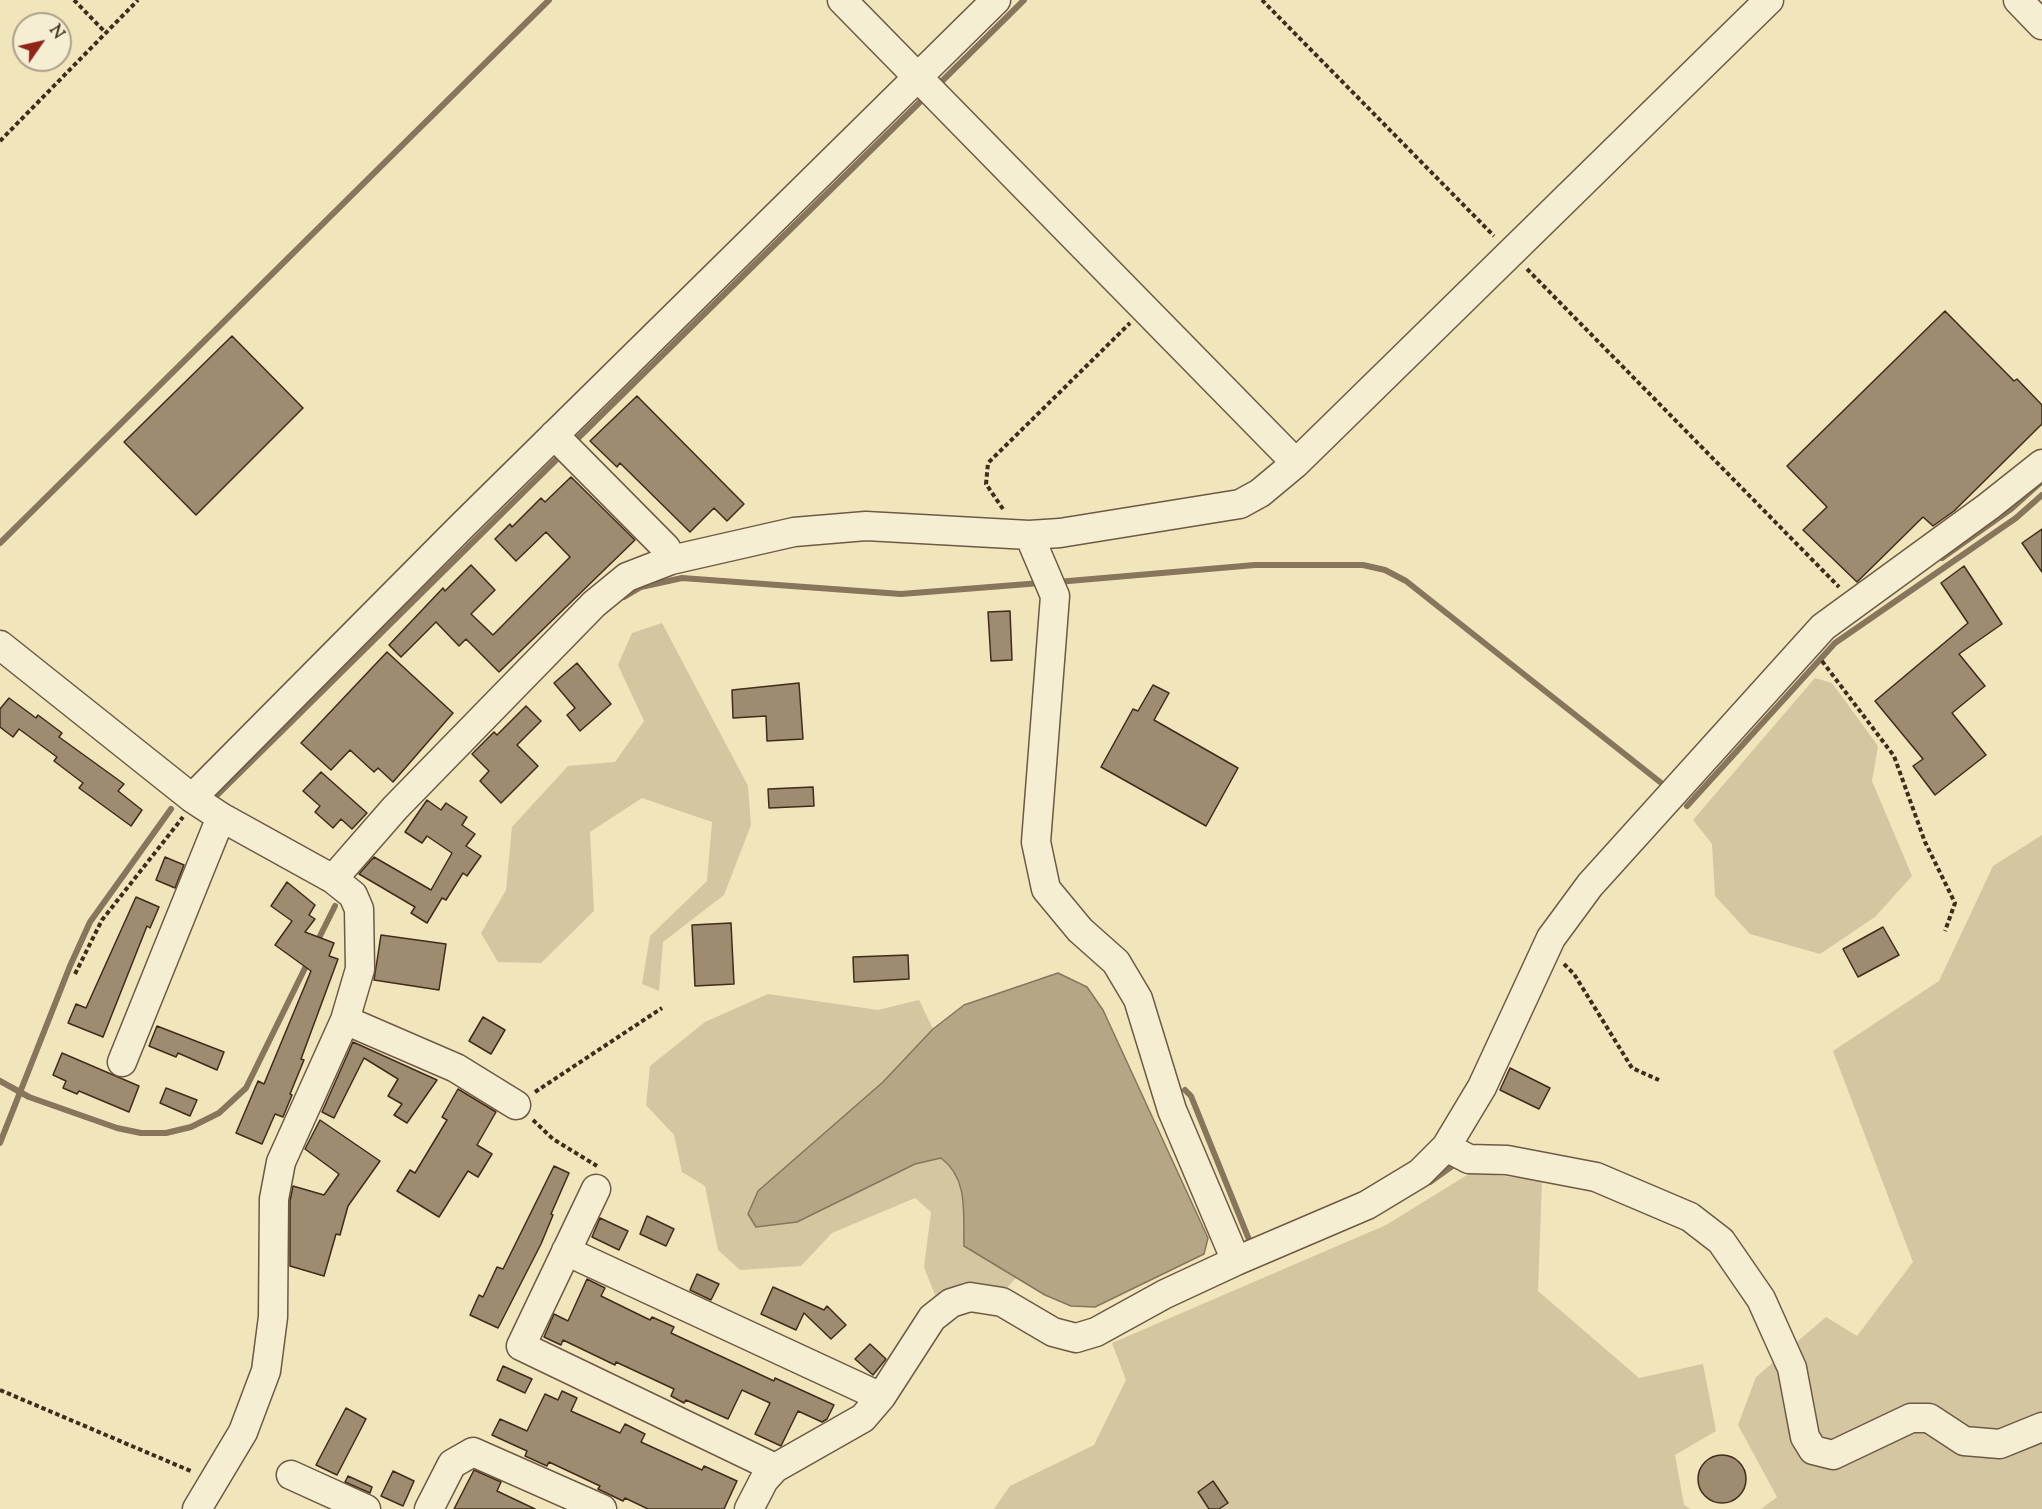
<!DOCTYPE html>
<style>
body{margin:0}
#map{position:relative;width:2042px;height:1509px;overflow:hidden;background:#f1e5bc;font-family:"Sorts Mill Goudy",serif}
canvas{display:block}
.north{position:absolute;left:12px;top:12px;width:60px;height:60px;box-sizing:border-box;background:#f6eed3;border:2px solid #aea08a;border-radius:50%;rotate:56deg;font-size:16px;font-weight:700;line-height:24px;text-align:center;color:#412c1c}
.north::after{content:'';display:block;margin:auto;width:21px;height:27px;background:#8f2418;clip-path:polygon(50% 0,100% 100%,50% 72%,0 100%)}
</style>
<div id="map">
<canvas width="2042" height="1509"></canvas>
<div class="north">N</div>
</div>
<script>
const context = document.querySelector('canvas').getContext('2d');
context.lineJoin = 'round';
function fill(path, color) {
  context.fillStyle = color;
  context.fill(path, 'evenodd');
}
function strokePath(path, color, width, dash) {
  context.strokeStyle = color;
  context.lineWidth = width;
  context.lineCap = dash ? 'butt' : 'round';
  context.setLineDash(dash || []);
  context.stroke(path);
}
const green = new Path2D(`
 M662,623L748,786L751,825L724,895L663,942L659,991L642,984L650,936L707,881L712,822L642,798L590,832L594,911L541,963L498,962L481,933L506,890L512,827L568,766L615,762L644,721L618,665L632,633Z
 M1815,678L1832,683L1878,746L1872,781L1912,876L1875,917L1820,954L1750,934L1715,896L1712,844L1693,820Z
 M2042,835V1509H1761L1777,1497L1738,1425L1756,1377L1826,1317L1857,1336L1913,1262L1833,1051L1939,981L1993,866Z
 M768,994L878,1010L919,1000L933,1029L883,1082L915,1164L941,1158C969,1179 963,1213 964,1246L1016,1278L1003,1292L964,1282L935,1295L924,1267L931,1212L915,1198L832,1233L801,1266L740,1270L718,1250L705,1186L682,1172L674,1135L646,1105L650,1066L705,1022Z
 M1472,1172L1542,1181L1538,1291L1639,1378L1703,1364L1716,1431L1675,1455L1684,1505L1691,1509H994L1010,1486L1094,1445L1126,1380L1112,1343L1386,1225Z`);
const water = new Path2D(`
 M1058,973L1087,987L1103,1010L1208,1238L1204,1254L1095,1307L1071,1306L1045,1295L964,1246C963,1214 969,1179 941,1158L915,1164L797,1222L756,1227L748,1214L758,1191L883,1082L933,1029L964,1005Z`);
const stream = new Path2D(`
 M937,86L1024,0
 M573,443L925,97
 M0,543L549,0
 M1942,558L2011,509L2041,482
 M1057,582L1255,565H1363L1385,570L1406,581L1660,782
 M624,597L641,587L682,578L901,594L1041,583
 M214,798L562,454
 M1687,806L1835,643L2016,518L2042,495
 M316,944L335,906
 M0,1081L29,1097L117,1128L141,1133H166L191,1127L219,1113L246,1088L308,962
 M1185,1090L1191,1096L1250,1242
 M0,1143L70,966L90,922L171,809
 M1430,1182L1455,1164`);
const building = new Path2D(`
 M1945,311L2014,381L2017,379L2042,405V424L1954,511L1933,526L1923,517L1857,582L1803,530L1827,507L1787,466Z
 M232,336L303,408L196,515L124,442Z
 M637,396L744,504L727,521L714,508L690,532L620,463L617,467L590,441Z
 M571,477L635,540L499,672L466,639L459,646L436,622L401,657L389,645L443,588L445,591L471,565L495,590L471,614L493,635L570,557L546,532L516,561L495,539L510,524L512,527L541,498L545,502Z
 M2042,529V572L2022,543Z
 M1964,566L2002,624L1959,654L1985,686L1952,713L1986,755L1935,795L1913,766L1923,759L1875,701L1968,623L1941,583Z
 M1010,611L1012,660L991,661L988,612Z
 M387,652L453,713L393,782L378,768L374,772L350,750L331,770L301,743Z
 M577,663L611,704L580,731L567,715L575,708L554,683Z
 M799,683L803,739L767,741L766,716L733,718L732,690Z
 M1153,685L1169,693L1154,720L1238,768L1206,826L1101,767L1133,709L1138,711Z
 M9,698L36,718L38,715L62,733L59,737L124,784L118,791L142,810L131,826L79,788L83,783L54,761L57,757L19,729L13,737L0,727V709Z
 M526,706L541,721L517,745L538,766L501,803L480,781L489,771L472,754L494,732L497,735Z
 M321,772L367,813L352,829L341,819L333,828L315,812L320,806L303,791Z
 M813,787L814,806L769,808L768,789Z
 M427,800L441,810L446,803L467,817L462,825L475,834L466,846L481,856L467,876L463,873L446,900L442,898L427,923L411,913L415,907L359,874L374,857L431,890L452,853L427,836L422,843L405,832Z
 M165,857L184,865L175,888L156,880Z
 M287,882L315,905L309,915L315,919L305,932L334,943L329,956L338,959L301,1059L304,1060L290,1094L292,1095L283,1117L275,1114L262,1144L236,1133L258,1081L264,1084L311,971L275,945L292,921L271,906Z
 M136,897L159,907L150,928L147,926L103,1037L68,1023L76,1004L86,1008Z
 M731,923L734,984L695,986L692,925Z
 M1883,927L1899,955L1858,977L1843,949Z
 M381,935L446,944L439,990L374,980Z
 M908,955L909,979L854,982L853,957Z
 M483,1017L505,1030L491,1054L469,1041Z
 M157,1026L224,1052L217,1070L178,1053L176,1057L149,1046Z
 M353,1042L437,1080L407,1123L394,1115L402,1104L388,1096L398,1079L364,1058L334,1118L322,1112Z
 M62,1053L139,1086L129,1112L79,1091L77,1094L63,1088L66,1081L53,1075Z
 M1510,1068L1550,1088L1539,1109L1500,1090Z
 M166,1088L197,1100L190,1116L160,1103Z
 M458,1089L496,1112L477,1145L492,1154L478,1177L468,1171L439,1217L397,1191L410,1170L415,1173L447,1120L442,1117Z
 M320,1120L380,1161L348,1206L340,1235L336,1234L324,1276L290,1266V1201L293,1186L324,1195L339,1174L305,1149Z
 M554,1166L569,1173L551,1214L553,1215L541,1244L498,1328L470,1315L479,1295L483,1297L497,1267L503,1269Z
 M647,1216L674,1229L666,1246L640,1234Z
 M600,1218L628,1231L619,1250L592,1237Z
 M697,1274L719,1284L711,1300L690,1290Z
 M587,1279L605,1288L601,1296L650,1320L652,1317L674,1327L671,1333L774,1381L775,1378L834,1405L827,1419L822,1422L798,1411L781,1446L755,1434L770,1403L742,1390L728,1419L686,1400L684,1403L671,1396L674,1389L616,1362L615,1365L563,1340L561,1345L544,1337L554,1314L568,1321Z
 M773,1287L824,1310L827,1306L846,1325L831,1339L804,1313L796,1330L761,1314Z
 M870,1344L886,1359L873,1375L855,1359Z
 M503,1366L532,1379L525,1393L497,1380Z
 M562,1391L577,1398L571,1411L620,1433L625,1424L645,1434L641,1442L702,1470L704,1466L737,1481L724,1509H648L625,1498L623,1501L598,1489L600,1486L549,1462L547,1466L525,1456L527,1451L492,1435L500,1419L527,1431L545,1394L558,1400Z
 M346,1408L366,1419L337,1475L316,1465Z
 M1698 1479a24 24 0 1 1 48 0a24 24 0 1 1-48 0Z
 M474,1470L501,1482L497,1491L535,1509H454Z
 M393,1471L414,1481L403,1506L381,1496Z
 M348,1476L372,1487L370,1493L345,1482Z
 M1213,1481L1228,1503L1219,1509H1209L1198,1492Z`);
const path = new Path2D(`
 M74,0L105,32
 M1262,0L1494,236
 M0,141L138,0
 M1527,269L1839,587
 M1003,509L986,484L988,463L1130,323
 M1822,661L1894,756L1925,842L1955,903L1945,931
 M1564,964L1574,974L1632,1068L1659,1080
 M75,974L102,920L183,817
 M535,1092L662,1008
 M533,1120L553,1139L597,1166
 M0,1390L193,1472`);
const minor = new Path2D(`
 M842,0L1296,463
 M2018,0L2042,25
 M554,435L666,548L671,560
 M1029,535L1055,596L1036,842L1046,889L1080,930L1116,962L1138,999L1172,1110L1236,1261
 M0,645L192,798L221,817L333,879L353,895L359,909L360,969L345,1020L281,1162L274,1199L273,1317L266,1371L243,1432L197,1509
 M192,798L461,527L996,0
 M333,879L395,808L594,604L627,577L671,560L794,532L866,526L1029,535L1060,533L1240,504L1260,493L1296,463L1769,0
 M345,1020L456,1068L516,1105
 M122,1062L221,817
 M1446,1147L1469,1159L1507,1160L1596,1177L1690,1217L1721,1241L1761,1299L1792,1368L1805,1437L1813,1450L1833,1455L1911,1418H1929L1964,1441L2000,1444L2042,1427
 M596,1189L521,1346L775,1468
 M566,1251L881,1397
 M291,1475L366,1509
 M429,1509L452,1464L473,1452L602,1509
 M749,1509L764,1480L775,1468L863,1418L881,1397L932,1318L951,1303L970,1297L1002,1302L1053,1332L1076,1338L1096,1332L1165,1294L1236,1261L1367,1205L1420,1173L1446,1147L1482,1087L1551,938L1590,885L1823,627L1989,506L2042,464`);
fill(green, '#d3c6a1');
fill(water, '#b5a686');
strokePath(water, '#87755c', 1.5);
strokePath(stream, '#87755c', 6);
fill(building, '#9d8c6f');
strokePath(building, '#412c1c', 1.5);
strokePath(minor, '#6d5a44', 31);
strokePath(path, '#412c1c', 4, [4.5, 3]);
strokePath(minor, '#f6eed3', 28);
</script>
